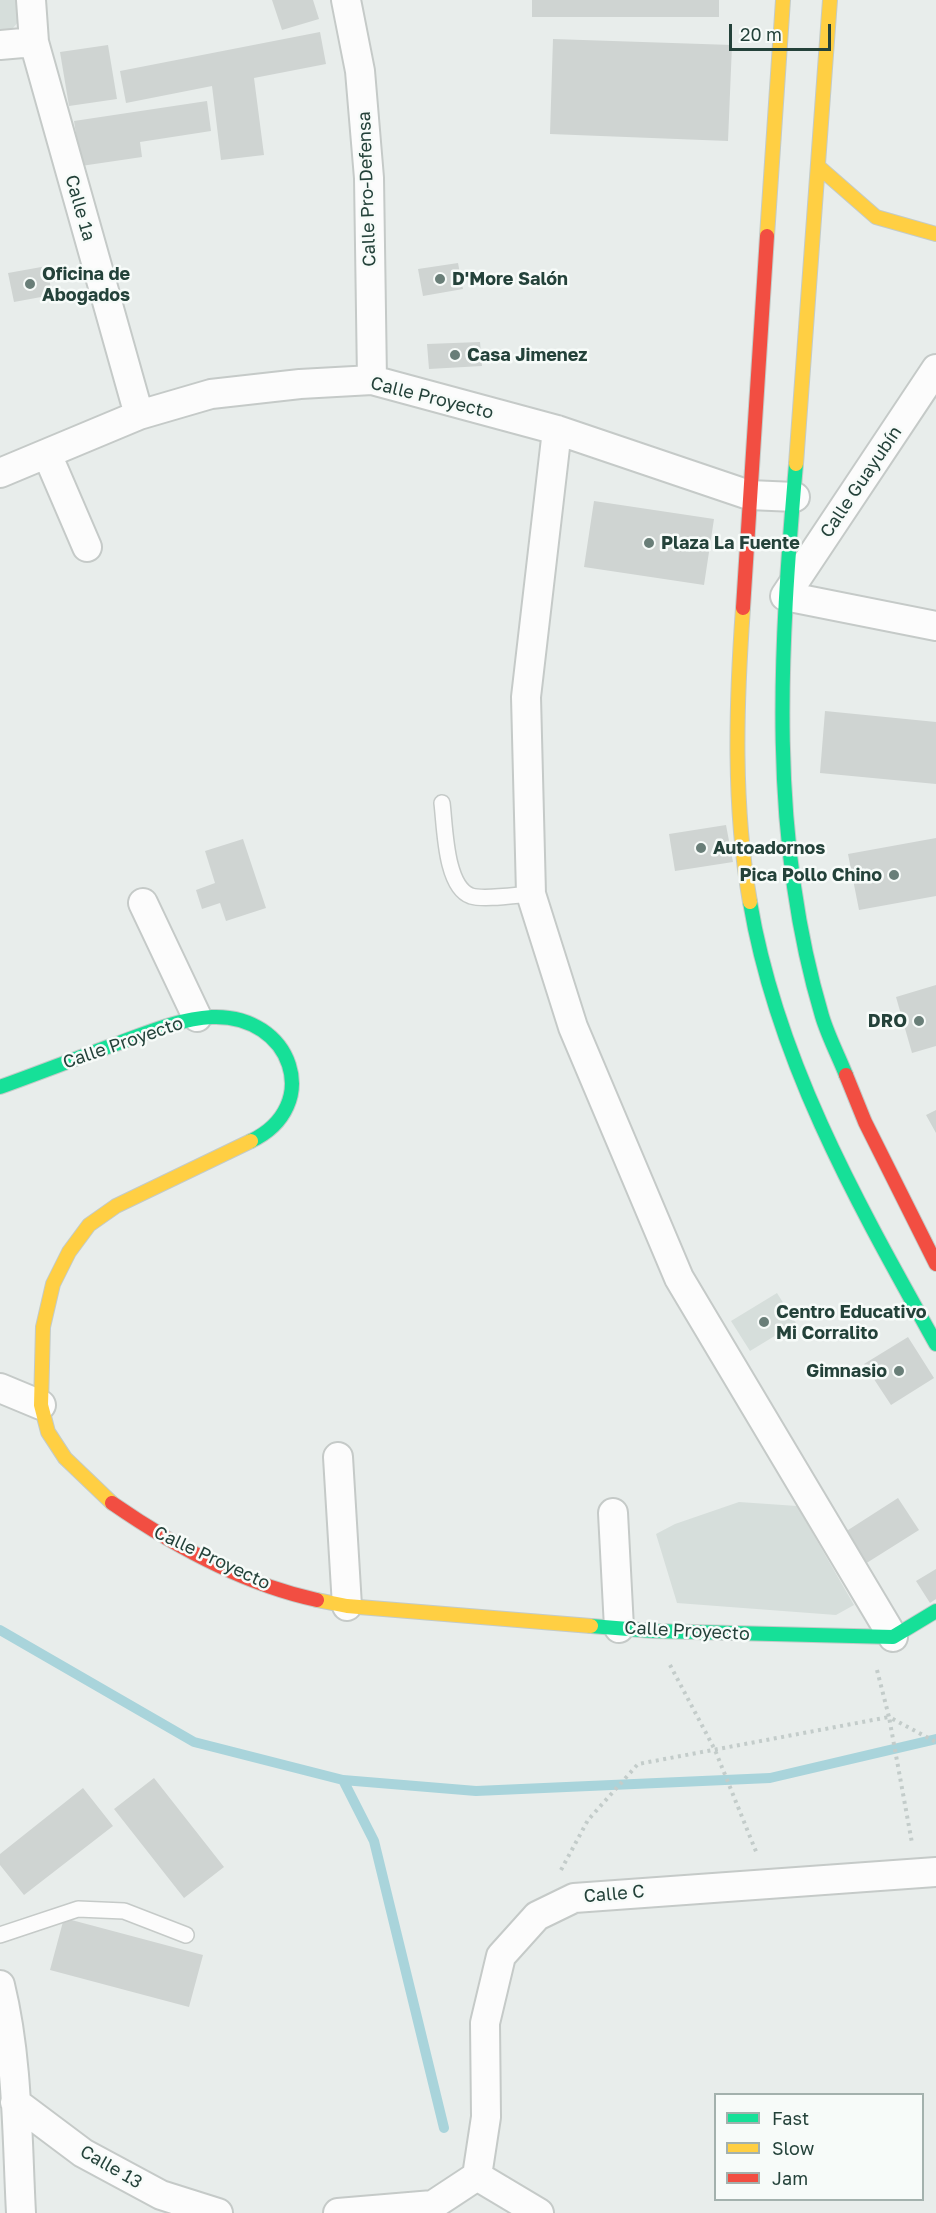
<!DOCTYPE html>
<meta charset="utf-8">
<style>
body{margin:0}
#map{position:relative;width:936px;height:2213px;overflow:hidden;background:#e8edeb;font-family:"Golos Text",sans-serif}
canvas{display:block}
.legend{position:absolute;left:714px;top:2093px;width:210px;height:108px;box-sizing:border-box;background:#f7fbf9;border:2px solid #a3b1ad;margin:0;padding:8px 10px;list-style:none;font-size:18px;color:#24423a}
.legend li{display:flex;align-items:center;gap:12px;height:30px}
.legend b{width:30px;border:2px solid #a3b1ad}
.scale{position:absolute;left:729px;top:24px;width:102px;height:27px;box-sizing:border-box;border:3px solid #24423a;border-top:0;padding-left:8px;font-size:18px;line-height:21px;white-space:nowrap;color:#24423a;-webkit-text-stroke:4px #f7fbf9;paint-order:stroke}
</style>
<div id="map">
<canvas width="936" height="2213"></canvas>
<ul class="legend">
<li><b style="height:8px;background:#16e098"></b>Fast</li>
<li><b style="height:8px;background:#ffcf43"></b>Slow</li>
<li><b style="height:8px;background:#f24e42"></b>Jam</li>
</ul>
<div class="scale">20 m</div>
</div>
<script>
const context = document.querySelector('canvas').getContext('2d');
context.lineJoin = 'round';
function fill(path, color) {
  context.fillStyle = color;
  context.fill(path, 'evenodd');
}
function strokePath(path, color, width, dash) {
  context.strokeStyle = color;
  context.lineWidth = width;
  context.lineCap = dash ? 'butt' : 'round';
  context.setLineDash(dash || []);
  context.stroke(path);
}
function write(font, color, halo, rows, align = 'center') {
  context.font = font + ' "Golos Text",sans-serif';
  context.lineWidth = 5;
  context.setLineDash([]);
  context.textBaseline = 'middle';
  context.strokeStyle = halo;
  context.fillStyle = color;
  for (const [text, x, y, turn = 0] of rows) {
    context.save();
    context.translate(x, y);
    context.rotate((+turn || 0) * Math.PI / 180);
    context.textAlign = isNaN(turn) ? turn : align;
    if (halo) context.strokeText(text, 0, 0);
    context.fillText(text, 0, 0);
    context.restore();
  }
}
const built = new Path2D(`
 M0,0H18L19,21L7,35L0,36Z
 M777,1293L796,1323L750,1351L731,1321Z
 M739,1502L797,1506L854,1605L836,1615L677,1603L656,1534L675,1524Z`);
const stream = new Path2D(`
 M0,1630L194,1742L343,1780L476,1791L770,1778L936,1739
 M343,1780L374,1841L444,2128`);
const building = new Path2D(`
 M272,0H313L319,19L282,30Z
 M532,0H719V17H532Z
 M320,32L326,64L254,78L264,155L221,160L212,86L126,103L120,71Z
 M553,39L732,45L728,141L550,134Z
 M108,45L117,99L69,106L60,52Z
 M207,101L211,131L140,142L142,157L81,166L74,121Z
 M458,263L463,289L423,296L418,269Z
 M47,266L52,295L14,302L8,273Z
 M480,342L482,366L429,369L427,344Z
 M594,501L714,519L704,585L584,567Z
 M825,711L936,722V784L820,773Z
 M726,825L733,862L675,871L669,834Z
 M936,838V896L859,910L848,854Z
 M243,839L266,908L226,921L220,903L202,909L196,890L215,883L205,851Z
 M936,985V1046L912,1053L896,997Z
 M936,1110V1133L926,1115Z
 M908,1337L934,1378L891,1405L864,1364Z
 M898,1498L919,1530L865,1564L845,1532Z
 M936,1569V1599L930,1603L916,1581Z
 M154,1778L224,1867L184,1898L114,1809Z
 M83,1788L113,1826L24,1895L0,1865V1854Z
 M64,1918L203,1955L189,2007L50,1970Z`);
const path = new Path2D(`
 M670,1665L715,1750L757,1854
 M877,1670L889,1717L936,1742
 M561,1870L588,1820L638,1764L889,1717L912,1843`);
const lane = new Path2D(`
 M442,803C445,826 445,887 471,896C484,900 516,895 531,894
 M0,1935L78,1909L124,1911L186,1935`);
const street = new Path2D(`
 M31,0L34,42L139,415
 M346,0L360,71L369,178L372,380
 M0,45L34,42
 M936,369L785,596L936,626
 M557,430L526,697L531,894L573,1027L679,1278L893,1637
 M47,454L87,547
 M0,473L139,415L211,394L300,384L372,380L557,430L749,495L795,497
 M143,903L197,1017
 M0,1388L41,1405
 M338,1457L347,1606
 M613,1513L619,1628
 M0,1985C18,2058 17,2138 21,2213
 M15,2102L83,2153L161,2195L218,2213
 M477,2176L486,2117L485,2023L501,1956L537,1916L574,1898L936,1872
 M477,2176L539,2213
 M338,2213L433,2205L477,2176`);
const fast = new Path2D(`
 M796,464C780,649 768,835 822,1016C828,1036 838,1055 846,1075
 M750,902C777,1062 858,1204 936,1344
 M0,1087C39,1073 77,1058 116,1044C147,1033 178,1019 212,1017C292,1014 324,1106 251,1141
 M591,1626L653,1631L893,1637L936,1611`);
const slow = new Path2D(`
 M820,168L876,217L936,234
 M767,236L783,0
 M796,464L830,0
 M743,608C736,706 733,805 750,902
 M112,1503L65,1458L48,1432L41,1405L43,1327L53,1284L69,1252L89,1225L116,1206L251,1141
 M317,1600L347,1606L591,1626`);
const jam = new Path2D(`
 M743,608L767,236
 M846,1075L865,1122L936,1264
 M112,1503C174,1546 243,1584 317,1600`);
const markers = [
 [440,279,6,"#697e78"],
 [30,284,6,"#697e78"],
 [455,355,6,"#697e78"],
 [649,543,6,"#697e78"],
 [701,848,6,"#697e78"],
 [894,875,6,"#697e78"],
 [919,1021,6,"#697e78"],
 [764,1322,6,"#697e78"],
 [899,1371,6,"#697e78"]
];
const streetNames = [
 ["Calle Pro-Defensa",367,189,-92],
 ["Calle 1a",80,208,74],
 ["Calle Proyecto",432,398,14],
 ["Calle Guayubín",861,482,-56],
 ["Calle Proyecto",123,1043,-19],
 ["Calle Proyecto",212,1558,25],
 ["Calle Proyecto",687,1631,3],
 ["Calle C",614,1894,-5],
 ["Calle 13",111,2167,30]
];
const poiNames = [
 ["Oficina de",42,274],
 ["Abogados",42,295],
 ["D'More Salón",452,279],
 ["Casa Jimenez",467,355],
 ["Plaza La Fuente",661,543],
 ["Autoadornos",713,848],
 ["Pica Pollo Chino",882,875,"right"],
 ["DRO",907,1021,"right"],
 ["Centro Educativo",776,1312],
 ["Mi Corralito",776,1333],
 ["Gimnasio",887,1371,"right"]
];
fill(built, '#d6dedb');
strokePath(stream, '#a9d4db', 10);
fill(building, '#cfd4d2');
strokePath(lane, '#c5cac8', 18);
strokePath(street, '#c5cac8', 32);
strokePath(fast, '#c3cbc8', 16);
strokePath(slow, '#c3cbc8', 16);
strokePath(jam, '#c3cbc8', 16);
strokePath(path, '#c3ccca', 4, [3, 4.5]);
strokePath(lane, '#fcfcfc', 15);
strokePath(street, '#fcfcfc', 28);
strokePath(fast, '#16e098', 14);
strokePath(slow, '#ffcf43', 14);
strokePath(jam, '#f24e42', 14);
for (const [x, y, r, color] of markers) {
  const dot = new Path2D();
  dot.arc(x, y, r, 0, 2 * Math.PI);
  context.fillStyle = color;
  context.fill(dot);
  strokePath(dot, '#f7fbf9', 2);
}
write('18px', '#24423a', '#f7fbf9', streetNames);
write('bold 18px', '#24423a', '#f7fbf9', poiNames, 'left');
</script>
